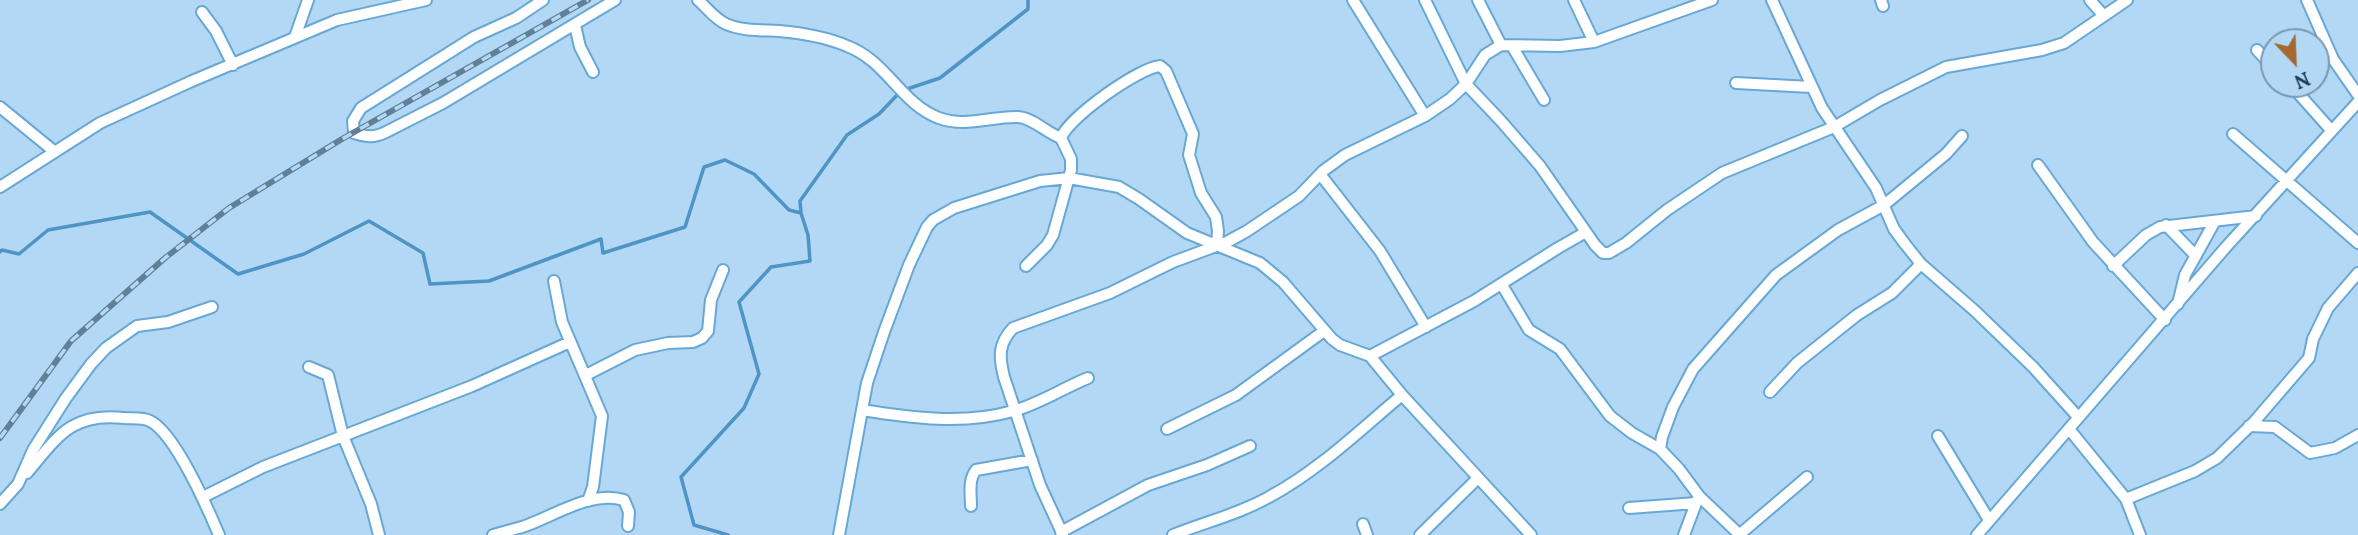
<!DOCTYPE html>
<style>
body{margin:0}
#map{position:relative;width:2358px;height:535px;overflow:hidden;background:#b2d8f5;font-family:Lora,serif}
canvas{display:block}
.north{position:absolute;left:2260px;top:28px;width:70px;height:70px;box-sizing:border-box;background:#b2d8f5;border:2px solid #7899b2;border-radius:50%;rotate:157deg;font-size:19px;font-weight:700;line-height:28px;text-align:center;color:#203b4e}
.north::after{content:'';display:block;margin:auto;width:24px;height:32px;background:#a6682e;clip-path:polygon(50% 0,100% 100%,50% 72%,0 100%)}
</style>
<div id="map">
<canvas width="2358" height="535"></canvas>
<div class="north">N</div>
</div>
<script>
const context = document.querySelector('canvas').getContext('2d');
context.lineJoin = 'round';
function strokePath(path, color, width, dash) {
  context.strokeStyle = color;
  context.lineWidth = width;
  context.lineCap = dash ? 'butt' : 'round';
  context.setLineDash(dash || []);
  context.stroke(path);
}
const stream = new Path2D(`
 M0,252L2,250L19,254L48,230L150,212L238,274L304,254L369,221L423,253L430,284L489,281L601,239L603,253L685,227L704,167L725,160L754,174L789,210L801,213
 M728,535L694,525L681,477L744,408L759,374L739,302L771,267L810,261L808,235L801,213L800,201L847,135L879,114L901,91L940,78L1028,9V0`);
const minor = new Path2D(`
 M543,0L516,18L474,37L361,108L353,121L354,133C367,137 374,138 386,132L443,103L615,0
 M698,0C707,8 715,19 726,24C742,31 762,30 779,31C802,33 826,37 847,46C887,61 901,104 939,118C966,128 991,116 1018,117C1033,118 1047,133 1061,138
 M1353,0L1425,116
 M1425,0L1466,84L1501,121L1540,166L1586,232
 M1478,0L1501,45
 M1574,0L1594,42
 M1772,0L1822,108L1876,188L1894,229L1905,244L1921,264L1975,311L2033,367L2078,417
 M1881,0L1883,6
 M2090,0L2104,16
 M2307,0L2333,59L2358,95
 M202,12L216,31L233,65
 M575,25L580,47L593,72
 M295,37L308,0
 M1512,46L1544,100
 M2257,50L2274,68
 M1736,83L1811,87
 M2290,84L2331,130
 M0,107L55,152
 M2233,134L2358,243
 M2038,165L2093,242L2165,320
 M1320,174L1380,251L1426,327
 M0,187L100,123L192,81L337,20L426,0
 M2166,225L2195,255
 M1026,266L1047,245L1053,235L1071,170V159L1061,138C1068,118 1138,68 1160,66L1166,71L1193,134L1189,155L1201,193L1216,217L1218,231L1217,245
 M2113,266L2146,235L2160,227L2256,216
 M554,281L562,322L602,416L593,487L588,501
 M1502,285L1529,330L1560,349L1610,416L1632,433L1660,449
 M2178,304L2185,275L2215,221
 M1370,356L1474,301L1558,248L1586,232L1595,245L1603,253H1609L1626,243L1667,210L1722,173L1834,127L1880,100L1946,67L2042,50L2064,43L2127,0
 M309,367L328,375L343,436L371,504L379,535
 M586,375L635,350L668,343L693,342L702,338L708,331L711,300L723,270
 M1770,392L1797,363L1857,315L1892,293L1921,264
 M862,410C912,418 964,425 1013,411C1039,404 1063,388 1088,378
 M2249,426L2275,427L2310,453L2335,448L2358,435
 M1167,429L1236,395L1324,331
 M2069,429L2126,499L2140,535
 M1938,436L1989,520
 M27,473C58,436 72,412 124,418C132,419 142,417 150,421C175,433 208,509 219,535
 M203,497L263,467L472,386L570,342
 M2126,499L2195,471L2217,458L2254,422L2309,358L2313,339L2328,308L2358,273
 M0,504L18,484L33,450L66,398L91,364L106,348L137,326L168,322L212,307
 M971,506C971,494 968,480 976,470L1032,460
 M1629,508L1696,503
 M1363,524L1367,535
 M1061,532L1148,485L1207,465L1250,446
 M493,535C504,532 515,529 525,526C556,515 592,490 624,500L629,512L628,526
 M839,535L867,383L884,332L909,265L927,227L933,220L954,208L1040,181L1069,178L1119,187L1139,199L1187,233L1260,263L1283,282L1332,339L1340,345L1370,356L1402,395L1531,535
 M1063,535L1040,485L1004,377C999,357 998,344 1013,328L1110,293L1173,262L1227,242L1247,231L1299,196L1323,171L1345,155L1425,116L1450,99L1466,84L1485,55L1501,45L1560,46L1594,42L1712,0
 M1173,535C1205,522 1239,514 1269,497C1318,471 1360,430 1402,395
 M1420,535L1478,478
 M1684,535L1698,498
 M1739,535L1807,477
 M1740,535L1699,496L1679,469L1660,449L1662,437L1673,407L1693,369L1776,275L1838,230L1884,205L1946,154L1962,136
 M1977,535L2226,247L2358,102`);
const rail = new Path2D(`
 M0,438L71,341L165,258L229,208L342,139L588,0`);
strokePath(stream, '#4e94c4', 3.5);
strokePath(minor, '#68a8d5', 14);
strokePath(minor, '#fff', 10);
strokePath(rail, '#608097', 6);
strokePath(rail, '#b2d8f5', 3.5, [10]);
</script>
